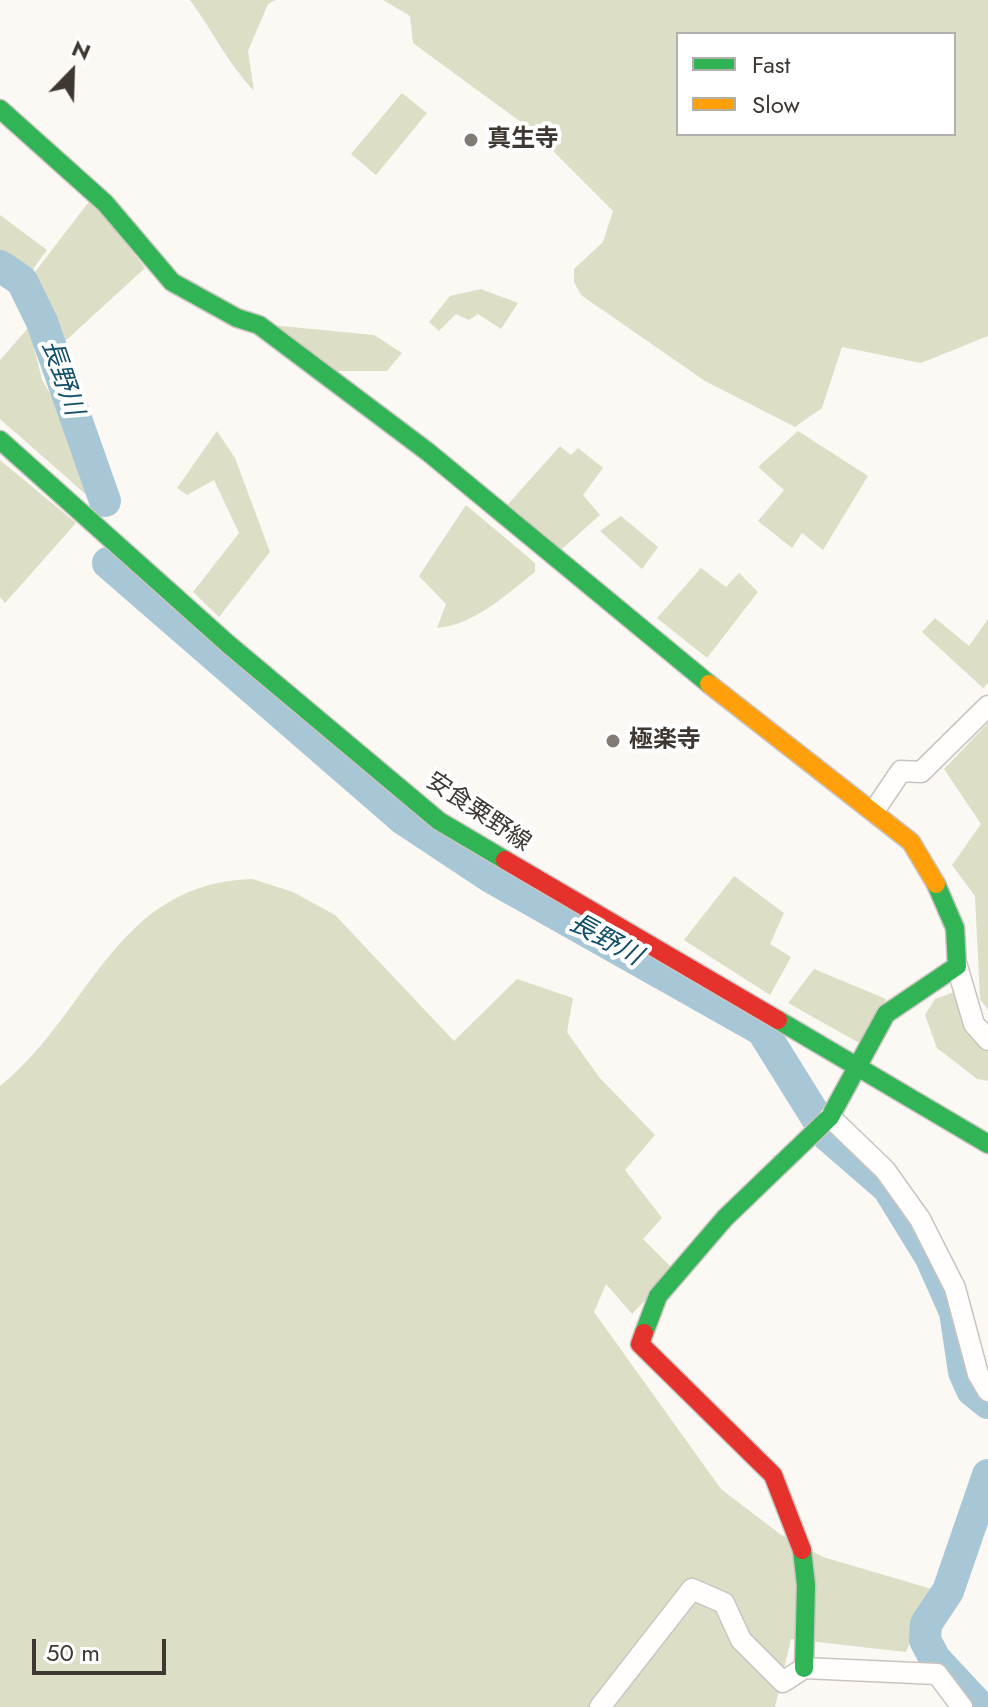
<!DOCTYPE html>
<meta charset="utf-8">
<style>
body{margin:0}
#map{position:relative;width:988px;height:1707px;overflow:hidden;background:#fcf8f4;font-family:Jost,sans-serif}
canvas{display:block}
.legend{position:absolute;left:676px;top:32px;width:280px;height:104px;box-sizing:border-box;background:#fff;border:2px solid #b2afad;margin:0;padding:10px 14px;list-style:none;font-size:24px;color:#3f3832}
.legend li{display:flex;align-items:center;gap:16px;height:40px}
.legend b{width:40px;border:2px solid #b2afad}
.north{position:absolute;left:32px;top:32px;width:80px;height:80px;-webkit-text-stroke:6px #fff;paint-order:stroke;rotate:23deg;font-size:22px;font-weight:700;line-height:32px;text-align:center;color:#3f3832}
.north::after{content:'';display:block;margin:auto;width:28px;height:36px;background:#3f3832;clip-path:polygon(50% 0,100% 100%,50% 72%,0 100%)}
.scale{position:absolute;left:32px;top:1639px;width:134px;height:36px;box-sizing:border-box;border:4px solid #3f3832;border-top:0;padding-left:10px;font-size:24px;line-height:28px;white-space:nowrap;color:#3f3832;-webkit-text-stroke:6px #fff;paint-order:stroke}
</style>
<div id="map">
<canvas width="988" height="1707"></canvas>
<ul class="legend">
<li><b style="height:10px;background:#30b455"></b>Fast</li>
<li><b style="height:10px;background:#ff9f0a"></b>Slow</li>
</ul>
<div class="north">N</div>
<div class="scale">50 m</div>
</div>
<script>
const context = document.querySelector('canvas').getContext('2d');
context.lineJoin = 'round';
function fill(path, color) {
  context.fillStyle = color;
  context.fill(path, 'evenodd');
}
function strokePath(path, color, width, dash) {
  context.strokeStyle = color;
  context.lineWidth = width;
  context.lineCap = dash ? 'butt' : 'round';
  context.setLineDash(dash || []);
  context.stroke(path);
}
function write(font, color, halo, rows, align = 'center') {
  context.font = font + ' Jost,"Noto Sans JP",sans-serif';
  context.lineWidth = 8;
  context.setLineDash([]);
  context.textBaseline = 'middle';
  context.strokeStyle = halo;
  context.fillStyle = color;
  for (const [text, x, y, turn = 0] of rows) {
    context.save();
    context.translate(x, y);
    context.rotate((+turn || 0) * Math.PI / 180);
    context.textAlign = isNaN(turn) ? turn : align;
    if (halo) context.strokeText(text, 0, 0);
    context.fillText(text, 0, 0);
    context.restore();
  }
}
const green = new Path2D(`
 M190,0H276L268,4L248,51L254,91C228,64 212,30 190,0Z
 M383,0H988V336L921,363L842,347L822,408L795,427L705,381L581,295L574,282V269L603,242L613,211L533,131L413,43L410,16ZM954,34V134H678V34Z
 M402,93L427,113L376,175L351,154Z
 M91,199L145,268L62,344L35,272Z
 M0,215L47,250L28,276L0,255Z
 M481,289L518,303L501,329L478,314L469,320L456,314L439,331L429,322L450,296Z
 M271,325L374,335L402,353L387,371H334Z
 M29,327L42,380L83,448L99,506L0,419V360Z
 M217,431L235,458L270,552L219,617L193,592L239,533L214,480L187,495L177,488Z
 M798,431L868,476L823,550L802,533L792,548L758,521L784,490L758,467Z
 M560,446L571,455L578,448L603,468L583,495L600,515L553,557L502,511Z
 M0,460L76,523L5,603L0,597Z
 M466,505L535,563V572C504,596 476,624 437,628L446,604L419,576Z
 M621,516L658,547L642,569L600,531Z
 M701,568L726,587L739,573L758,592L707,658L657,618Z
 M935,618L969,646L988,619V683L983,688L922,632Z
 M988,723V1010L980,999L975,896L952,865L981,824L944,769Z
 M734,876L784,913L770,944L791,957L770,995L684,940Z
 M252,879L293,892L335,915L454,1041L517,979L573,998L567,1032L599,1077L655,1135L625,1170L662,1218L643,1239L674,1270L632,1314L606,1284L594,1312L721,1489L780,1534L823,1557L932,1589L906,1652L791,1639L775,1707H0V1086C91,1013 115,883 252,879Z
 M814,969L886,999L861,1044L788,1003Z
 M954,992L988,1047V1081L977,1079L937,1048L925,1015L935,999Z`);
const river = new Path2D(`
 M0,266L22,281L42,322L105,501
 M108,563L403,819L489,876L762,1030L828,1136L888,1188L931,1258L955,1312L964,1372L972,1390L988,1403
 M980,1707L935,1659L925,1640L926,1624L948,1591L988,1475`);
const street = new Path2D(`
 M874,811L901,771L921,772L988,706
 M957,966L974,1024L988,1040
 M830,1117L885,1170L920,1219L955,1288L978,1374L988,1391
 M600,1707L692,1589L724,1603L741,1640L783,1682L804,1668L937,1674L962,1707`);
const fast = new Path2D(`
 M0,109L105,203L172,282L237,318L259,325L428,452L709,684
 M0,440L228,644L439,821L505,860
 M778,1020L988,1144
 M644,1333L658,1296L725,1218L830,1117L886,1014L957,966L955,928L936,884
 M802,1550L806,1585L804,1668`);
const slow = new Path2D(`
 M709,684L911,842L936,884`);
const jam = new Path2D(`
 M505,860L778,1020
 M644,1333L640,1344L773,1475L802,1550`);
const markers = [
 [471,140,8,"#817b76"],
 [613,741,8,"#817b76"]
];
const poiNames = [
 ["真生寺",487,140],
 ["極楽寺",629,741]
];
const streetNames = [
 ["安食粟野線",478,813,34]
];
const waterNames = [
 ["長野川",61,378,71],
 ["長野川",605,941,29]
];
fill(green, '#dddec6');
strokePath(river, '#a7c7d7', 32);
strokePath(street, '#c9c4c0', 23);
strokePath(fast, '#c9c4c0', 21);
strokePath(slow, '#c9c4c0', 21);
strokePath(jam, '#c9c4c0', 21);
strokePath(street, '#fffefd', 20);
strokePath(fast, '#30b455', 18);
strokePath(slow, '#ff9f0a', 18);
strokePath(jam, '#e5322d', 18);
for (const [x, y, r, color] of markers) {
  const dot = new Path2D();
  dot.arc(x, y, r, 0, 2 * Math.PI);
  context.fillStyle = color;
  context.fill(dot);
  strokePath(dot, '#fff', 3);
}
write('bold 24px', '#3f3832', '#fff', poiNames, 'left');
write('24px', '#3f3832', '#fff', streetNames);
write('italic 26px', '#124f68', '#fff', waterNames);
</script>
